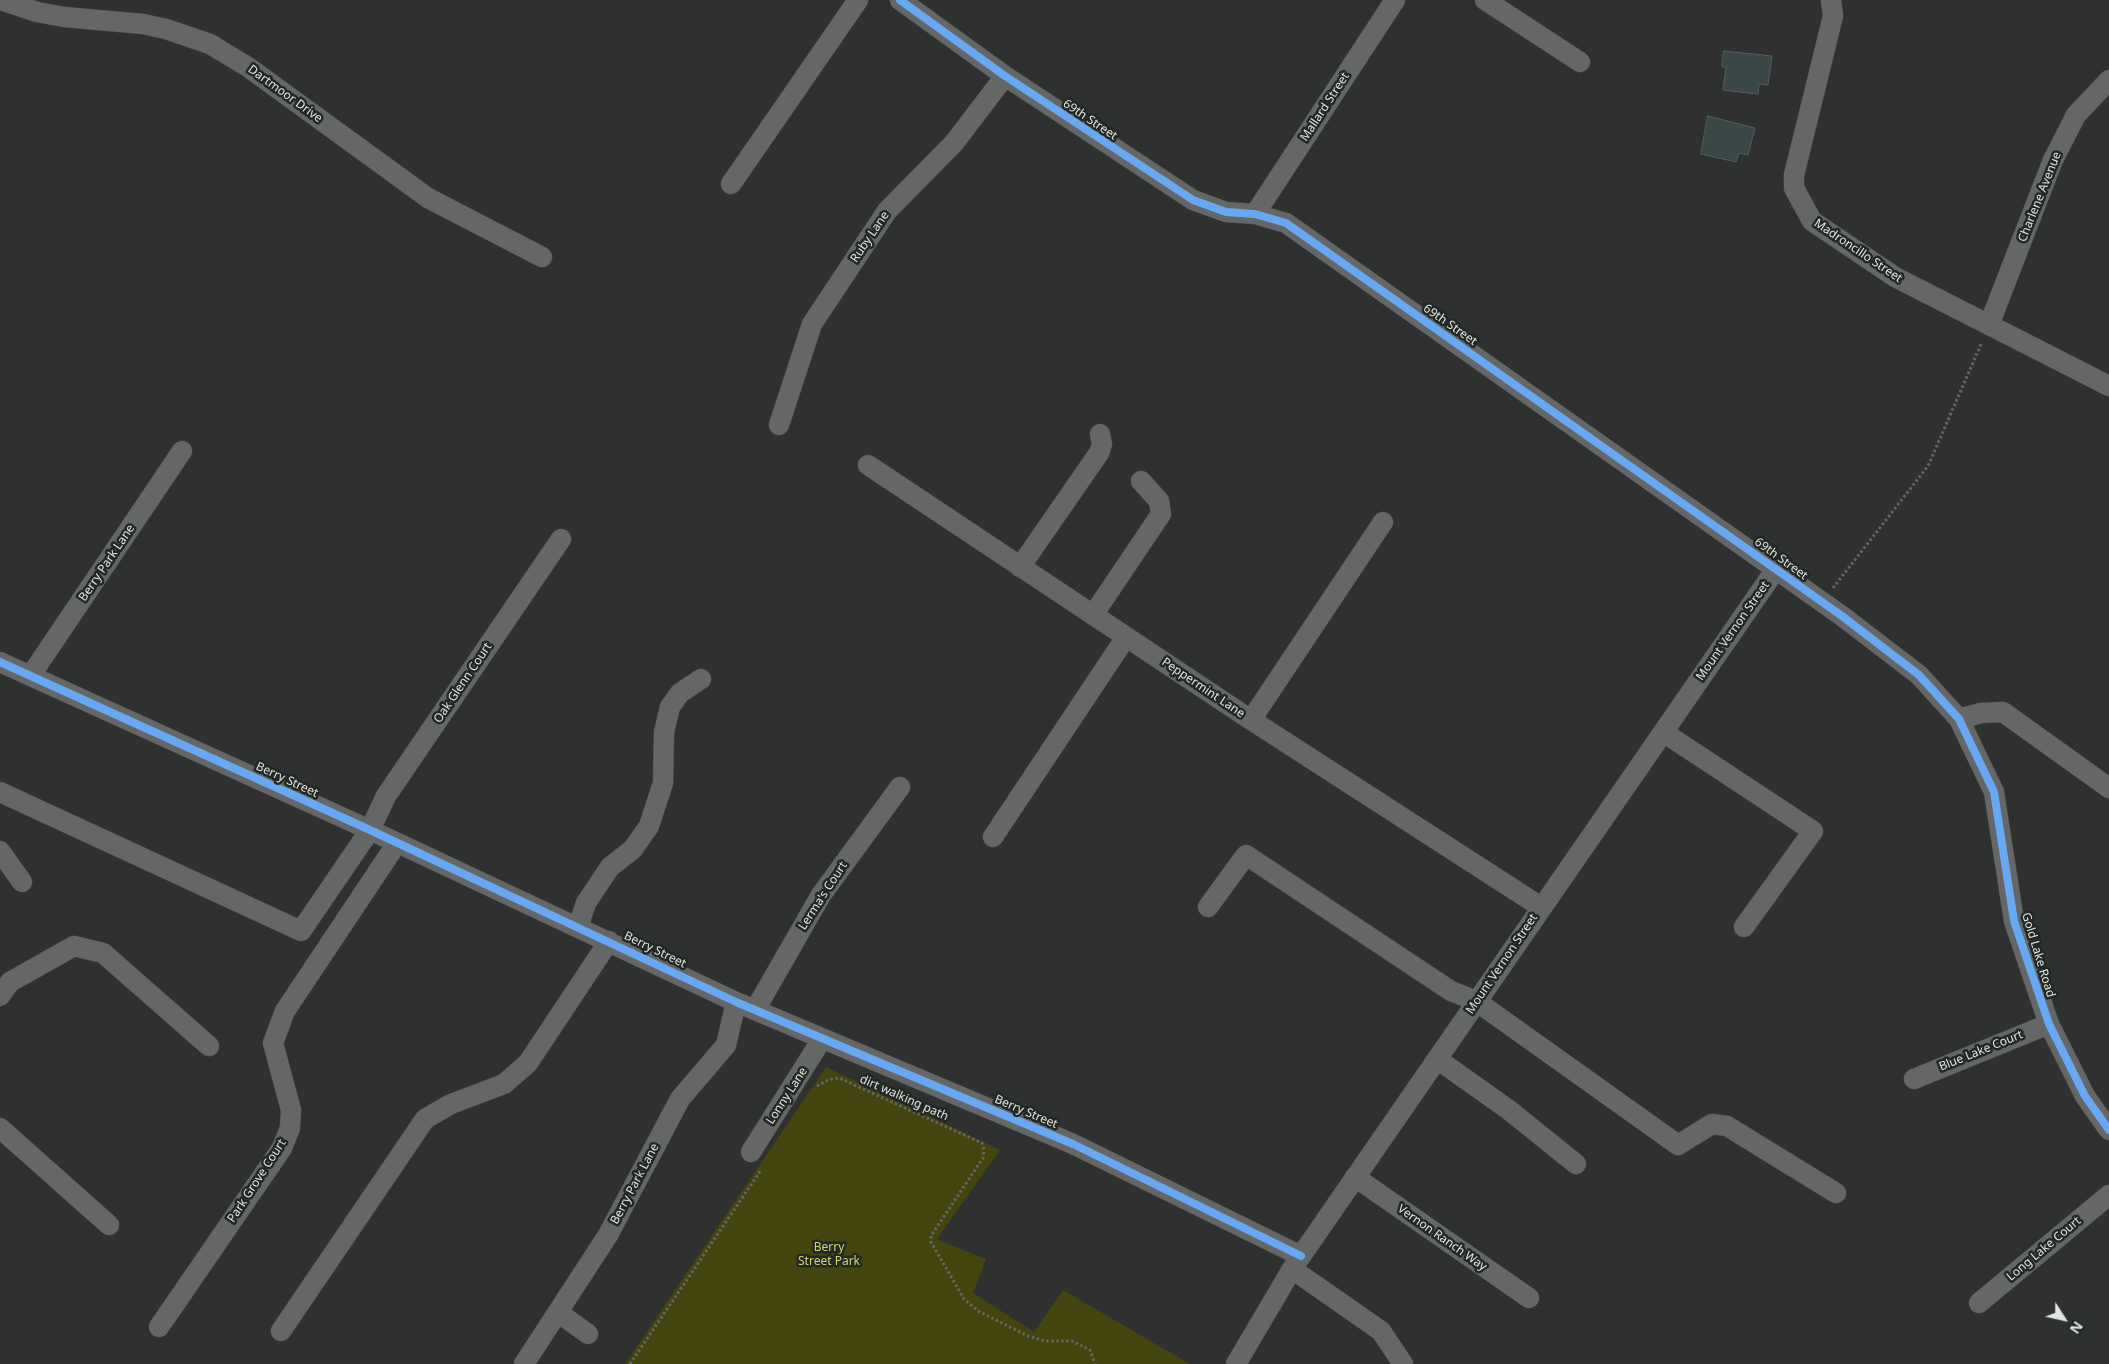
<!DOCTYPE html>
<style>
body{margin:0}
#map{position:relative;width:2109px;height:1364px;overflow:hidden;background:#2e312f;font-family:"Noto Sans",sans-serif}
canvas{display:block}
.north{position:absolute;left:2039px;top:1294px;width:50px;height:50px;-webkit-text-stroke:4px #232825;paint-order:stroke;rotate:125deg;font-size:14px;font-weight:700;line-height:20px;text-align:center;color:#e0e3e1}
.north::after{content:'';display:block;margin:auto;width:18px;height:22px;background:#e0e3e1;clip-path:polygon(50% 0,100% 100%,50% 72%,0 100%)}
</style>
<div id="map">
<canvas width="2109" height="1364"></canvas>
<div class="north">N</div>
</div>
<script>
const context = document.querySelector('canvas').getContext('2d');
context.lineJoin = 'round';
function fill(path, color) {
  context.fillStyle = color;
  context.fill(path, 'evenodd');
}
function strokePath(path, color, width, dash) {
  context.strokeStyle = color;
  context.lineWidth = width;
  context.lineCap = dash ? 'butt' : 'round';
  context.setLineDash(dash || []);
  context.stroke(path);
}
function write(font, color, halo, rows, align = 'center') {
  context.font = font + ' "Noto Sans",sans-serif';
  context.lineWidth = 5;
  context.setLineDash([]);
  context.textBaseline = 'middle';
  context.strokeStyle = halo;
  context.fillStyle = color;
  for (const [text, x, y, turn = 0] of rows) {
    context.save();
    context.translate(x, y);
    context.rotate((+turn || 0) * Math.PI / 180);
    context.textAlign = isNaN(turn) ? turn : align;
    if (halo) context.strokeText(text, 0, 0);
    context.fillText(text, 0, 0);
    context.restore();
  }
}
const green = new Path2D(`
 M826,1067L1000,1150L937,1239L986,1259L973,1293L1034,1332L1063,1290L1190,1364H625Z`);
const building = new Path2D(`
 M1724,51L1772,56L1768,85L1759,84L1758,94L1723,90L1726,67H1722Z
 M1708,116L1755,128L1748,155L1739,153L1736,162L1701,154Z`);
const path = new Path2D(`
 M1833,588L1928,466L1982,342
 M817,1086L828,1080L839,1078L982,1143L984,1150L983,1158L931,1236V1242L964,1299L978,1311L1028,1336L1045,1341H1072L1090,1350L1095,1364
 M630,1364L761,1170`);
const minor = new Path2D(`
 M1,0L37,12L64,17L143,24L166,29L210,44L248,67L428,198L542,257
 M900,0L1005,76L1193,200L1226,212L1255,214L1286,223L1842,616L1919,675L1959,719L1994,792L2014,921L2049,1024L2085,1096L2109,1130
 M1485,0L1580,62
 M1831,0L1833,16L1794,175V188L1812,221L1895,277L2109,386
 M731,184L858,0
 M1255,214L1395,0
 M1989,325L2053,160L2076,115L2109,80
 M779,425L812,324L887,211L954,143L1005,76
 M868,465L1245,716L1541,907
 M1020,567L1099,453L1102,444L1100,434
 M1093,615L1161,514L1159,501L1141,481
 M0,662L370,830L736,1002L1073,1144L1301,1256
 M31,675L182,451
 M1959,719L1981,713L2003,712L2109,788
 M1251,720L1383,522
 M1663,732L1813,831L1744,927
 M0,792L301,931L370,830L386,796L561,539
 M993,837L1126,637
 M0,851L22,882
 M1208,907L1246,855L1451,991L1476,1001L1678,1145L1712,1124L1727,1126L1836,1193
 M578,927L586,903L610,867L633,849L649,826L663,783L664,732L670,707L680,693L701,679
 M0,996L10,982L74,946L103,953L209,1046
 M755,1010L821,895L900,787
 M1437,1059L1509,1110L1576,1164
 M1914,1079L2049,1024
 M0,1128L109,1225
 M751,1152L822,1039
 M1355,1177L1529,1298
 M1292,1269L1381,1331L1403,1364
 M1979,1303L2109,1195
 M559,1313L588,1334
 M159,1327L282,1148L290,1128L291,1110L273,1043L285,1011L397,843
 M281,1331L425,1119L451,1104L504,1084L528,1063L609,941
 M524,1364L608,1235L680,1099L726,1045L736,1002
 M1236,1364L1292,1269L1776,569`);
const cycleway = new Path2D(`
 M900,0L1005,76L1193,200L1226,212L1255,214L1286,223L1842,616L1919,675L1959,719L1994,792L2014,921L2049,1024L2085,1096L2109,1130
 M0,662L370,830L736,1002L1073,1144L1301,1256`);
const streetNames = [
 ["Dartmoor Drive",285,94,36],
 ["Mallard Street",1325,107,-57],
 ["69th Street",1090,120,34],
 ["Charlene Avenue",2040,197,-68],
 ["Ruby Lane",870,237,-56],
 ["Madroncillo Street",1858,251,34],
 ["69th Street",1450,325,35],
 ["69th Street",1781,559,36],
 ["Berry Park Lane",107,563,-56],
 ["Mount Vernon Street",1733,631,-55],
 ["Oak Glenn Court",463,683,-56],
 ["Peppermint Lane",1203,688,34],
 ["Berry Street",287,780,25],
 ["Lerma's Court",823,896,-57],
 ["Berry Street",655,950,26],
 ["Gold Lake Road",2038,955,73],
 ["Mount Vernon Street",1502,964,-56],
 ["Blue Lake Court",1981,1051,-22],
 ["Lonny Lane",787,1096,-57],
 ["dirt walking path",904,1098,24],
 ["Berry Street",1026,1112,23],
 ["Park Grove Court",257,1181,-57],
 ["Berry Park Lane",635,1184,-62],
 ["Vernon Ranch Way",1442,1238,35],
 ["Long Lake Court",2044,1249,-40]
];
const parkNames = [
 ["Berry",829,1248],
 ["Street Park",829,1262]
];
fill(green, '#44440e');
fill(building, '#394846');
strokePath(building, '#595b5a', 1);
strokePath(minor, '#4b4d4c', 21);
strokePath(path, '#646665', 3, [2.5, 2.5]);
strokePath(minor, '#656766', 20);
strokePath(cycleway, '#66a8f1', 8);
write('12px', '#e0e3e1', '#232825', streetNames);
write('12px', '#d1d573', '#232825', parkNames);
</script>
